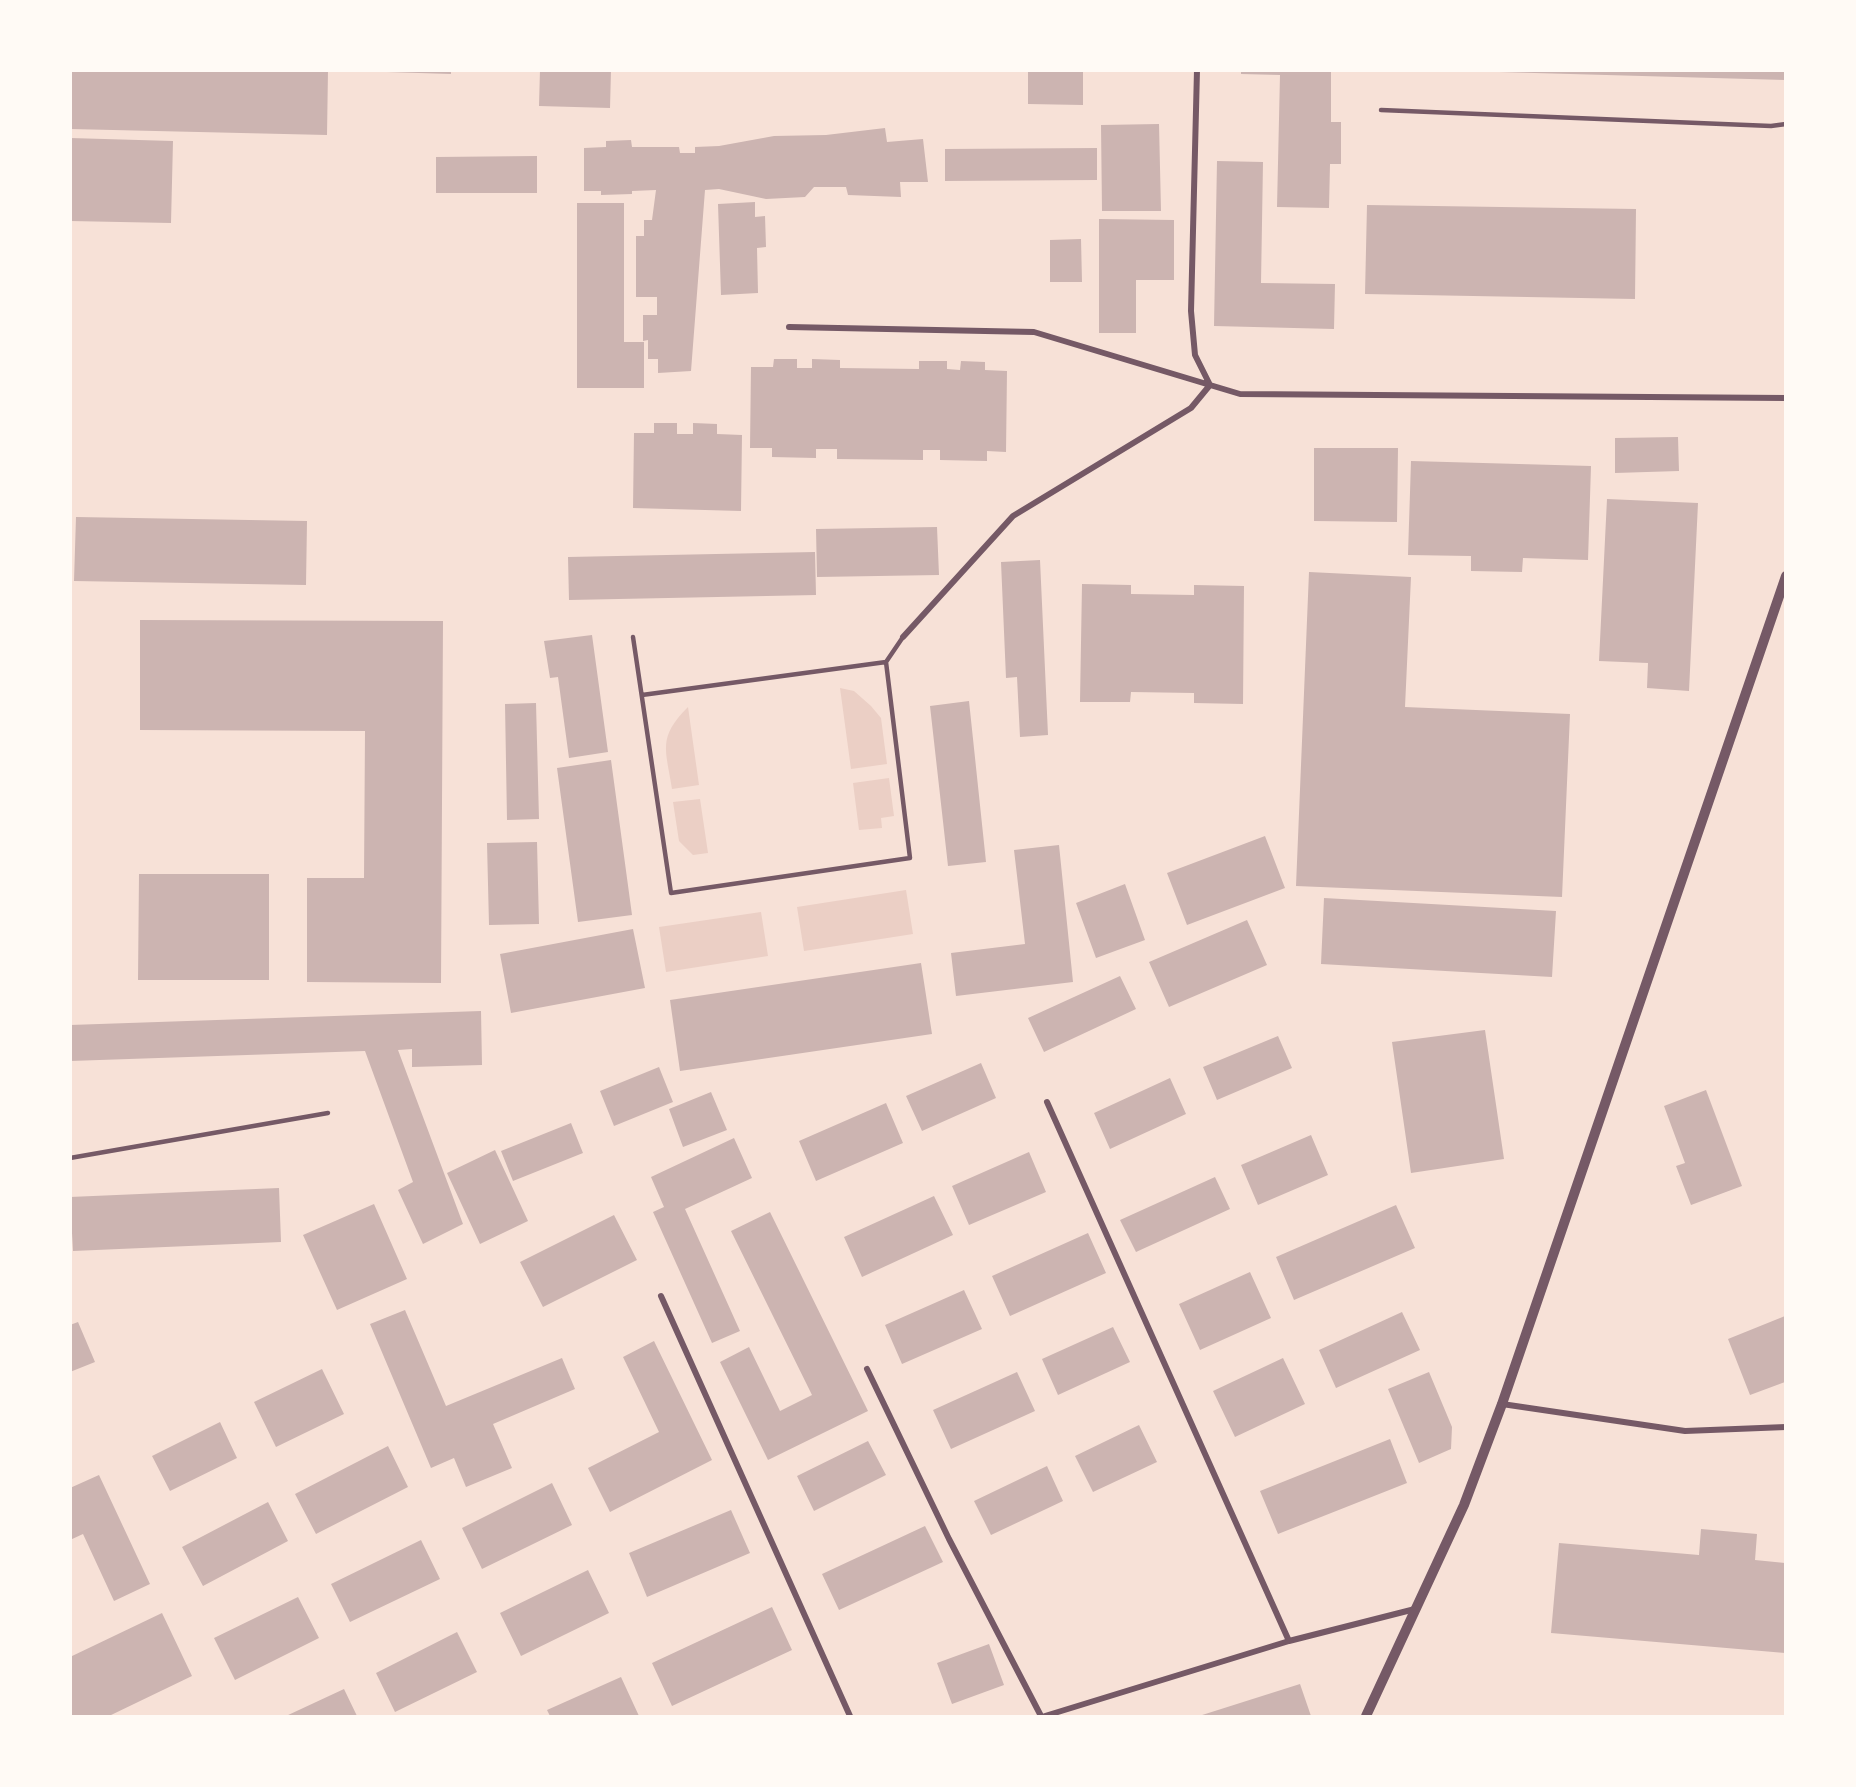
<!DOCTYPE html>
<style>
body{margin:0}
#map{position:relative;width:1856px;height:1787px;overflow:hidden;background:#f7e1d7;font-family:"DM Sans",sans-serif}
canvas{display:block}
.frame{position:absolute;inset:0;border:72px solid #fffaf5;pointer-events:none}
</style>
<div id="map">
<canvas width="1856" height="1787"></canvas>
<div class="frame"></div>
</div>
<script>
const context = document.querySelector('canvas').getContext('2d');
context.lineJoin = 'round';
function fill(path, color) {
  context.fillStyle = color;
  context.fill(path, 'evenodd');
}
function strokePath(path, color, width, dash) {
  context.strokeStyle = color;
  context.lineWidth = width;
  context.lineCap = dash ? 'butt' : 'round';
  context.setLineDash(dash || []);
  context.stroke(path);
}
const green = new Path2D(`
 M840,688L854,691L871,706L881,718L887,764L851,769Z
 M688,707L699,785L672,789C666,749 657,738 688,707Z
 M889,778L894,816L881,818L882,828L859,830L853,783Z
 M700,799L708,853L693,855L679,841L673,802Z
 M906,890L913,934L804,951L797,907Z
 M761,912L768,956L666,972L659,927Z`);
const building = new Path2D(`
 M70,70H328L327,135L70,129Z
 M387,70H451V74L387,72Z
 M540,70H611L610,108L539,106Z
 M1028,70H1083V105L1028,104Z
 M1241,70H1331V122H1341V164H1330L1329,208L1277,207L1280,75L1241,74Z
 M1499,70H1785V80L1499,72Z
 M1159,124L1161,211H1102L1101,125Z
 M885,128L887,142L923,139L928,182H900L901,197L848,195L846,187H814L805,197L766,199L719,189L705,190L691,371L658,373V359H648V340L643,341V315H657V297H636V236H644V220H652L656,190L632,191V194L601,195V191H584V148L606,147V141L631,140L632,147H679L680,153H695V147L719,146L774,136L826,135Z
 M70,138L173,141L171,223L70,221Z
 M1097,148V180L945,181V149Z
 M537,156V193H436V157Z
 M1217,161L1263,162L1261,283L1335,284L1334,329L1214,326Z
 M755,202V217L765,216L766,247L757,248L758,293L721,295L718,204Z
 M577,203H624V342H644V388H577Z
 M1367,205L1636,209L1635,299L1365,294Z
 M1099,219L1174,220V280H1136V333H1099Z
 M1081,239L1082,282H1050V240Z
 M774,359H797V368H812V359L840,360V368L919,369V361H947V369L960,370L961,361L985,362V370L1007,371L1006,452L987,451V461L940,460V450H923V460L837,459V449H816V458L772,457V448H750L751,367H773Z
 M654,423H677V434H693V423L717,424V434L742,435L741,511L633,508L634,433H654Z
 M1678,437L1679,471L1615,473V438Z
 M1314,448H1398L1397,522L1314,521Z
 M1411,461L1591,466L1588,560L1523,558L1522,572L1471,571V556L1408,555Z
 M1607,499L1698,503L1689,691L1647,688L1648,663L1599,661Z
 M76,517L307,521L306,585L74,581Z
 M937,527L939,575L817,577L816,529Z
 M815,552L816,595L569,600L568,557Z
 M1040,560L1048,735L1020,737L1017,677L1006,678L1001,562Z
 M1309,572L1411,577L1405,707L1570,714L1562,897L1296,886Z
 M1082,584L1131,585V594L1194,595V585L1244,586L1243,704L1194,703V693L1131,692L1130,702H1080Z
 M140,620L443,621L441,983L307,982V878H364L365,731L140,730Z
 M592,635L608,752L569,758L558,677L550,678L544,641Z
 M969,701L986,862L948,866L930,706Z
 M536,703L539,819L507,820L505,704Z
 M611,760L632,915L578,922L557,768Z
 M1265,836L1285,888L1187,925L1167,873Z
 M537,842L539,924L489,925L487,843Z
 M1059,845L1073,982L956,996L951,953L1025,944L1014,850Z
 M139,874H269V980H138Z
 M1125,884L1145,940L1096,958L1076,903Z
 M1324,898L1556,911L1552,977L1321,964Z
 M1247,920L1267,965L1169,1007L1149,962Z
 M633,929L645,988L511,1013L500,954Z
 M921,963L932,1034L680,1071L670,1000Z
 M1120,976L1136,1009L1044,1052L1028,1018Z
 M481,1011L482,1065L412,1067V1049L398,1050L463,1224L423,1244L398,1190L413,1182L365,1051L70,1061V1025Z
 M1485,1030L1504,1159L1411,1173L1392,1042Z
 M1278,1036L1292,1068L1217,1100L1203,1067Z
 M981,1063L996,1098L922,1131L906,1096Z
 M659,1067L673,1102L614,1126L600,1091Z
 M1170,1078L1186,1114L1110,1149L1094,1113Z
 M1706,1090L1742,1186L1691,1205L1676,1166L1685,1163L1664,1106Z
 M711,1092L727,1130L683,1147L669,1109Z
 M886,1103L903,1143L816,1181L799,1141Z
 M571,1123L583,1153L513,1181L501,1151Z
 M1311,1135L1328,1175L1258,1205L1241,1165Z
 M734,1138L752,1178L685,1209L740,1331L712,1343L653,1212L664,1207L651,1177Z
 M495,1150L528,1221L480,1244L447,1173Z
 M1029,1152L1046,1192L969,1225L952,1186Z
 M1215,1177L1230,1209L1136,1252L1120,1220Z
 M279,1188L281,1242L73,1251L70,1197Z
 M934,1196L953,1235L862,1277L844,1237Z
 M374,1204L407,1279L337,1310L303,1235Z
 M1396,1205L1415,1248L1294,1300L1276,1257Z
 M770,1212L868,1411L768,1460L720,1362L749,1347L780,1411L812,1395L731,1231Z
 M614,1215L637,1260L543,1307L520,1262Z
 M1088,1233L1106,1273L1010,1316L992,1276Z
 M1250,1272L1271,1318L1200,1350L1179,1304Z
 M964,1290L982,1329L902,1364L885,1325Z
 M405,1310L446,1406L562,1358L575,1389L493,1424L512,1468L466,1487L454,1458L431,1468L370,1324Z
 M1402,1312L1420,1350L1336,1388L1319,1350Z
 M1785,1316V1382L1750,1395L1728,1339Z
 M78,1322L95,1362L70,1372V1325Z
 M1113,1327L1130,1362L1058,1395L1042,1359Z
 M654,1341L712,1460L610,1512L588,1468L659,1432L623,1357Z
 M1283,1358L1305,1404L1235,1437L1213,1391Z
 M322,1369L344,1414L276,1447L254,1402Z
 M1017,1372L1035,1411L951,1449L933,1410Z
 M1429,1372L1452,1427L1451,1449L1419,1463L1388,1389Z
 M220,1422L237,1458L170,1491L152,1456Z
 M1139,1425L1157,1462L1093,1492L1075,1456Z
 M1390,1439L1407,1483L1278,1534L1260,1491Z
 M868,1441L886,1475L814,1511L797,1476Z
 M388,1446L408,1487L316,1534L295,1494Z
 M1047,1466L1063,1501L991,1535L974,1501Z
 M99,1475L150,1584L114,1601L83,1534L70,1540V1488Z
 M552,1483L572,1525L482,1569L462,1528Z
 M268,1502L288,1541L203,1586L182,1547Z
 M731,1510L750,1553L647,1597L629,1553Z
 M925,1526L943,1562L839,1610L822,1574Z
 M1701,1529L1757,1534L1755,1560L1785,1563V1653L1551,1633L1559,1543L1699,1555Z
 M421,1540L440,1579L350,1622L331,1584Z
 M588,1570L609,1613L521,1656L500,1613Z
 M298,1597L319,1638L235,1680L214,1638Z
 M772,1607L792,1650L672,1706L652,1663Z
 M162,1613L192,1676L109,1716H70V1657Z
 M457,1632L477,1672L395,1712L376,1673Z
 M989,1644L1004,1685L952,1704L937,1663Z
 M621,1677L639,1716H550L547,1710Z
 M1300,1684L1311,1716H1199Z
 M344,1689L357,1716H286Z`);
const service = new Path2D(`
 M1381,110L1771,126L1786,124
 M633,637L671,893L910,858L886,662L903,637
 M642,695L886,662
 M70,1158L328,1113`);
const minor = new Path2D(`
 M1197,70L1191,311L1195,355L1210,385L1240,394L1786,398
 M789,327L1034,332L1210,385L1191,408L1013,516L903,637
 M1047,1102L1289,1641
 M661,1296L850,1716
 M867,1369L949,1539L1041,1716
 M1502,1404L1685,1431L1786,1427
 M1045,1716L1289,1641L1415,1609`);
const tertiary = new Path2D(`
 M1366,1716L1464,1505L1502,1404L1786,576`);
fill(green, '#ebcfc5');
fill(building, '#ccb4b1');
strokePath(service, '#755966', 4.5);
strokePath(minor, '#755966', 6);
strokePath(tertiary, '#755966', 10);
</script>
